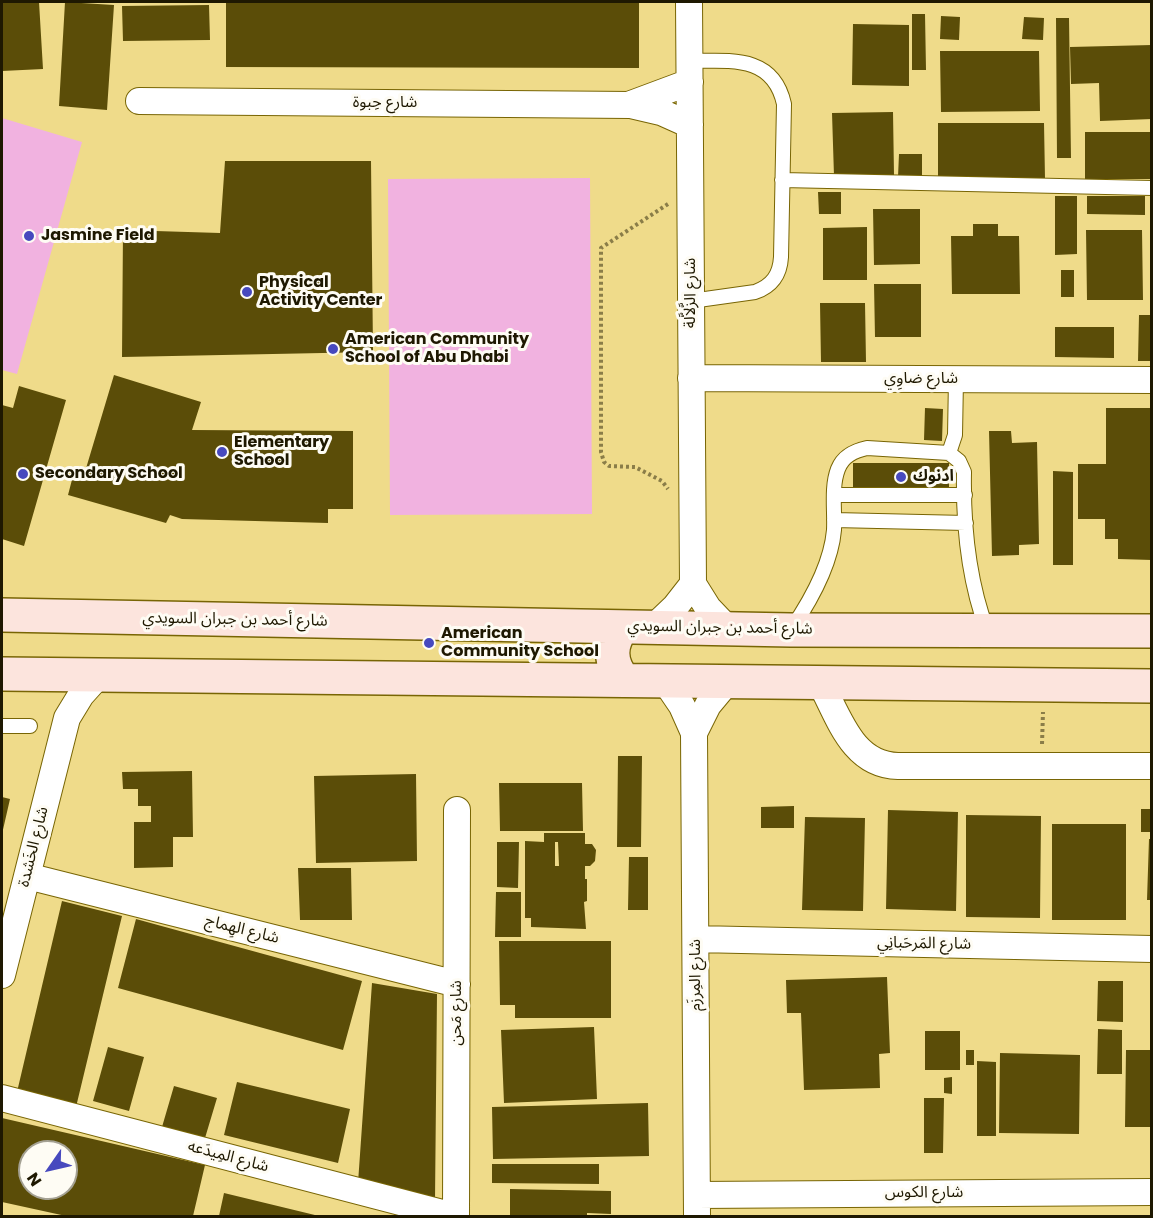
<!DOCTYPE html>
<meta charset="utf-8">
<style>
body{margin:0}
#map{position:relative;width:1153px;height:1218px;overflow:hidden;background:#efdb8a;font-family:Poppins,sans-serif}
canvas{display:block}
.frame{position:absolute;inset:0;border:3px solid #1e1801;pointer-events:none}
.north{position:absolute;left:18px;top:1140px;width:60px;height:60px;box-sizing:border-box;background:#fefcf4;border:2px solid #a4a193;border-radius:50%;rotate:236deg;font-size:16px;font-weight:700;line-height:24px;text-align:center;color:#1e1801}
.north::after{content:'';display:block;margin:auto;width:21px;height:27px;background:#4749be;clip-path:polygon(50% 0,100% 100%,50% 72%,0 100%)}
</style>
<div id="map">
<canvas width="1153" height="1218"></canvas>
<div class="frame"></div>
<div class="north">N</div>
</div>
<script>
const context = document.querySelector('canvas').getContext('2d');
context.lineJoin = 'round';
function fill(path, color) {
  context.fillStyle = color;
  context.fill(path, 'evenodd');
}
function strokePath(path, color, width, dash) {
  context.strokeStyle = color;
  context.lineWidth = width;
  context.lineCap = dash ? 'butt' : 'round';
  context.setLineDash(dash || []);
  context.stroke(path);
}
function write(font, color, halo, rows, align = 'center') {
  context.font = font + ' Poppins,"Noto Sans Arabic",sans-serif';
  context.lineWidth = 6;
  context.setLineDash([]);
  context.textBaseline = 'middle';
  context.strokeStyle = halo;
  context.fillStyle = color;
  for (const [text, x, y, turn = 0] of rows) {
    context.save();
    context.translate(x, y);
    context.rotate((+turn || 0) * Math.PI / 180);
    context.textAlign = isNaN(turn) ? turn : align;
    if (halo) context.strokeText(text, 0, 0);
    context.fillText(text, 0, 0);
    context.restore();
  }
}
const green = new Path2D(`
 M2,118L82,142L17,374L2,370Z
 M590,178L592,514L390,515L388,179Z`);
const building = new Path2D(`
 M2,2H39L43,69L2,71Z
 M65,2L114,5L107,110L59,106Z
 M226,2H639V68L226,67Z
 M209,5L210,40L123,41L122,6Z
 M912,14H925L926,70H912Z
 M941,16L960,17L959,40L940,39Z
 M1024,17L1044,18L1043,40L1022,39Z
 M1056,18H1069L1071,158H1057Z
 M853,24L909,25V86L852,85Z
 M1152,45V119L1100,121L1099,83L1071,84L1070,47Z
 M940,51H1039L1040,111L941,112Z
 M893,112L894,175L834,176L832,113Z
 M938,123H1044L1045,179H938Z
 M1085,132H1152V179H1085Z
 M899,154H922V177H898Z
 M225,161H371L373,352L122,357L123,230L220,233Z
 M818,192H841V214H819Z
 M1055,196H1077V254L1055,255Z
 M1087,196H1145V215L1087,214Z
 M873,209H920V264L874,265Z
 M973,224H998V236H1019L1020,294H952L951,236H973Z
 M867,227V280H823V228Z
 M1086,230H1142L1143,300H1087Z
 M1061,270H1074V297H1061Z
 M874,284H921V337H875Z
 M820,303H865L866,362H821Z
 M1139,315H1152V361H1138Z
 M1055,327H1114V358L1055,357Z
 M114,375L201,402L192,430L353,431V509H328V523L182,519L170,515L166,523L68,495L74,472L84,475Z
 M19,386L66,400L24,546L2,539V405L13,408Z
 M925,408L943,409L942,441L924,440Z
 M1106,408H1152V560L1118,559V539H1105V519H1078V464H1106Z
 M989,431H1011L1012,443L1037,442L1039,544L1019,545V555L992,556Z
 M853,463H949V491L853,490Z
 M1053,471L1073,472V565H1053Z
 M618,756H642L641,847H617Z
 M192,771L193,837H173V867L134,868V822H151V806H138V789H123L122,772Z
 M416,774L417,861L316,863L314,776Z
 M499,783H582L583,831H500Z
 M2,797L10,799L2,834Z
 M794,806V828H761V807Z
 M1141,809H1152V832H1141Z
 M888,810L958,812L956,911L886,909Z
 M966,815L1041,816L1040,918L966,917Z
 M805,817L865,818L863,911L802,910Z
 M1052,824H1126V920H1052Z
 M544,833H585V844H592L596,850L595,861L590,866H585V879H587V901L584,902L586,929L531,927V918H525V841L544,842ZM555,842H558L559,866H555Z
 M1149,839H1152V900H1147Z
 M497,842H519L518,888L497,887Z
 M629,857H648V910H628Z
 M298,868H351L352,920H300Z
 M496,892H521V937H495Z
 M62,901L122,916L76,1107L17,1092Z
 M136,919L362,981L343,1050L118,988Z
 M499,941H611V1018H515V1005H500Z
 M887,977L890,1053L879,1054L880,1088L804,1090L801,1013H787L786,980Z
 M1098,981H1123V1022L1097,1021Z
 M372,983L437,994L435,1200L358,1183Z
 M594,1027L597,1099L504,1103L501,1030Z
 M1098,1029L1122,1030V1074H1097Z
 M925,1031H960V1070H925Z
 M108,1047L144,1057L129,1111L93,1101Z
 M966,1050H974V1065H966Z
 M1126,1050H1152V1127H1125Z
 M1000,1053L1080,1055L1079,1134L999,1133Z
 M977,1061L996,1062V1136H977Z
 M952,1077V1094L944,1093V1078Z
 M237,1082L350,1109L338,1163L224,1135Z
 M174,1086L217,1098L205,1138L162,1127Z
 M924,1098H944L943,1153H924Z
 M648,1103L649,1156L493,1159L492,1107Z
 M2,1118L205,1165L193,1216H66L2,1202ZM30,1152H66V1188H30Z
 M492,1164H599V1184L492,1183Z
 M510,1189L611,1191V1214L587,1213V1216H510Z
 M224,1193L319,1216H219Z`);
const path = new Path2D(`
 M668,204L601,248V452L604,462L609,466L635,467L662,481L668,489
 M1042,744L1043,712`);
const lane = new Path2D(`
 M689,61C729,61 773,54 784,104L781,257C780,275 772,286 755,292L691,301
 M782,180L1152,188
 M949,453L955,435L956,379
 M835,495H965
 M834,520L966,523
 M792,628C811,600 831,565 834,530C835,511 831,487 838,469C843,456 854,451 867,448L949,453L959,461L964,472C963,526 968,579 987,630
 M2,726H30`);
const street = new Path2D(`
 M689,2L693,584L708,608L728,629
 M139,101L631,105L661,112L690,125
 M631,104L690,82
 M691,378L1152,380
 M654,627L675,607L693,584
 M665,681L682,706L694,733L697,1216
 M820,682C839,717 852,765 898,766H1152
 M694,733L708,705L728,681
 M27,876L457,984
 M696,939L1152,949
 M2,975L67,718L81,695L99,675
 M2,1098L454,1216
 M697,1195L1152,1192
 M456,1216L457,810`);
const secondary = new Path2D(`
 M2,615L791,630L1152,631
 M623,627C609,644 609,663 624,680
 M2,674L1152,686`);
const markers = [
 [29,236,6,"#4749be"],
 [247,292,6,"#4749be"],
 [333,349,6,"#4749be"],
 [222,452,6,"#4749be"],
 [23,474,6,"#4749be"],
 [901,477,6,"#4749be"],
 [429,643,6,"#4749be"]
];
const streetNames = [
 ["شارع حِبوة",385,103],
 ["شارع الزَّلاَّلة",691,293,-90],
 ["شارع ضاوِي",921,379],
 ["شارع أحمد بن جبران السويدي",235,620,1],
 ["شارع أحمد بن جبران السويدي",720,628,1],
 ["شارع الخَشدة",34,847,-76],
 ["شارع الهِماج",242,930,14],
 ["شارع المَرحَبانِي",924,944,1],
 ["شارع المِرزَم",696,975,-90],
 ["شارع مَحن",457,1013,-90],
 ["شارع المِيدَعه",228,1157,15],
 ["شارع الكوس",924,1193]
];
const poiNames = [
 ["Jasmine Field",41,236],
 ["Physical",259,283],
 ["Activity Center",259,301],
 ["American Community",345,340],
 ["School of Abu Dhabi",345,358],
 ["Elementary",234,443],
 ["School",234,461],
 ["Secondary School",35,474],
 ["ادنوك",913,477],
 ["American",441,634],
 ["Community School",441,652]
];
fill(green, '#f1b2e0');
fill(building, '#5b4d08');
strokePath(lane, '#786504', 16);
strokePath(street, '#786504', 28);
strokePath(secondary, '#786504', 36);
strokePath(path, '#8a7d48', 4, [3, 3]);
strokePath(lane, '#fff', 14);
strokePath(street, '#fff', 26);
strokePath(secondary, '#fce4dd', 33);
for (const [x, y, r, color] of markers) {
  const dot = new Path2D();
  dot.arc(x, y, r, 0, 2 * Math.PI);
  context.fillStyle = color;
  context.fill(dot);
  strokePath(dot, '#fefcf4', 2);
}
write('16px', '#1e1801', '#fefcf4', streetNames);
write('bold 16px', '#1e1801', '#fefcf4', poiNames, 'left');
</script>
